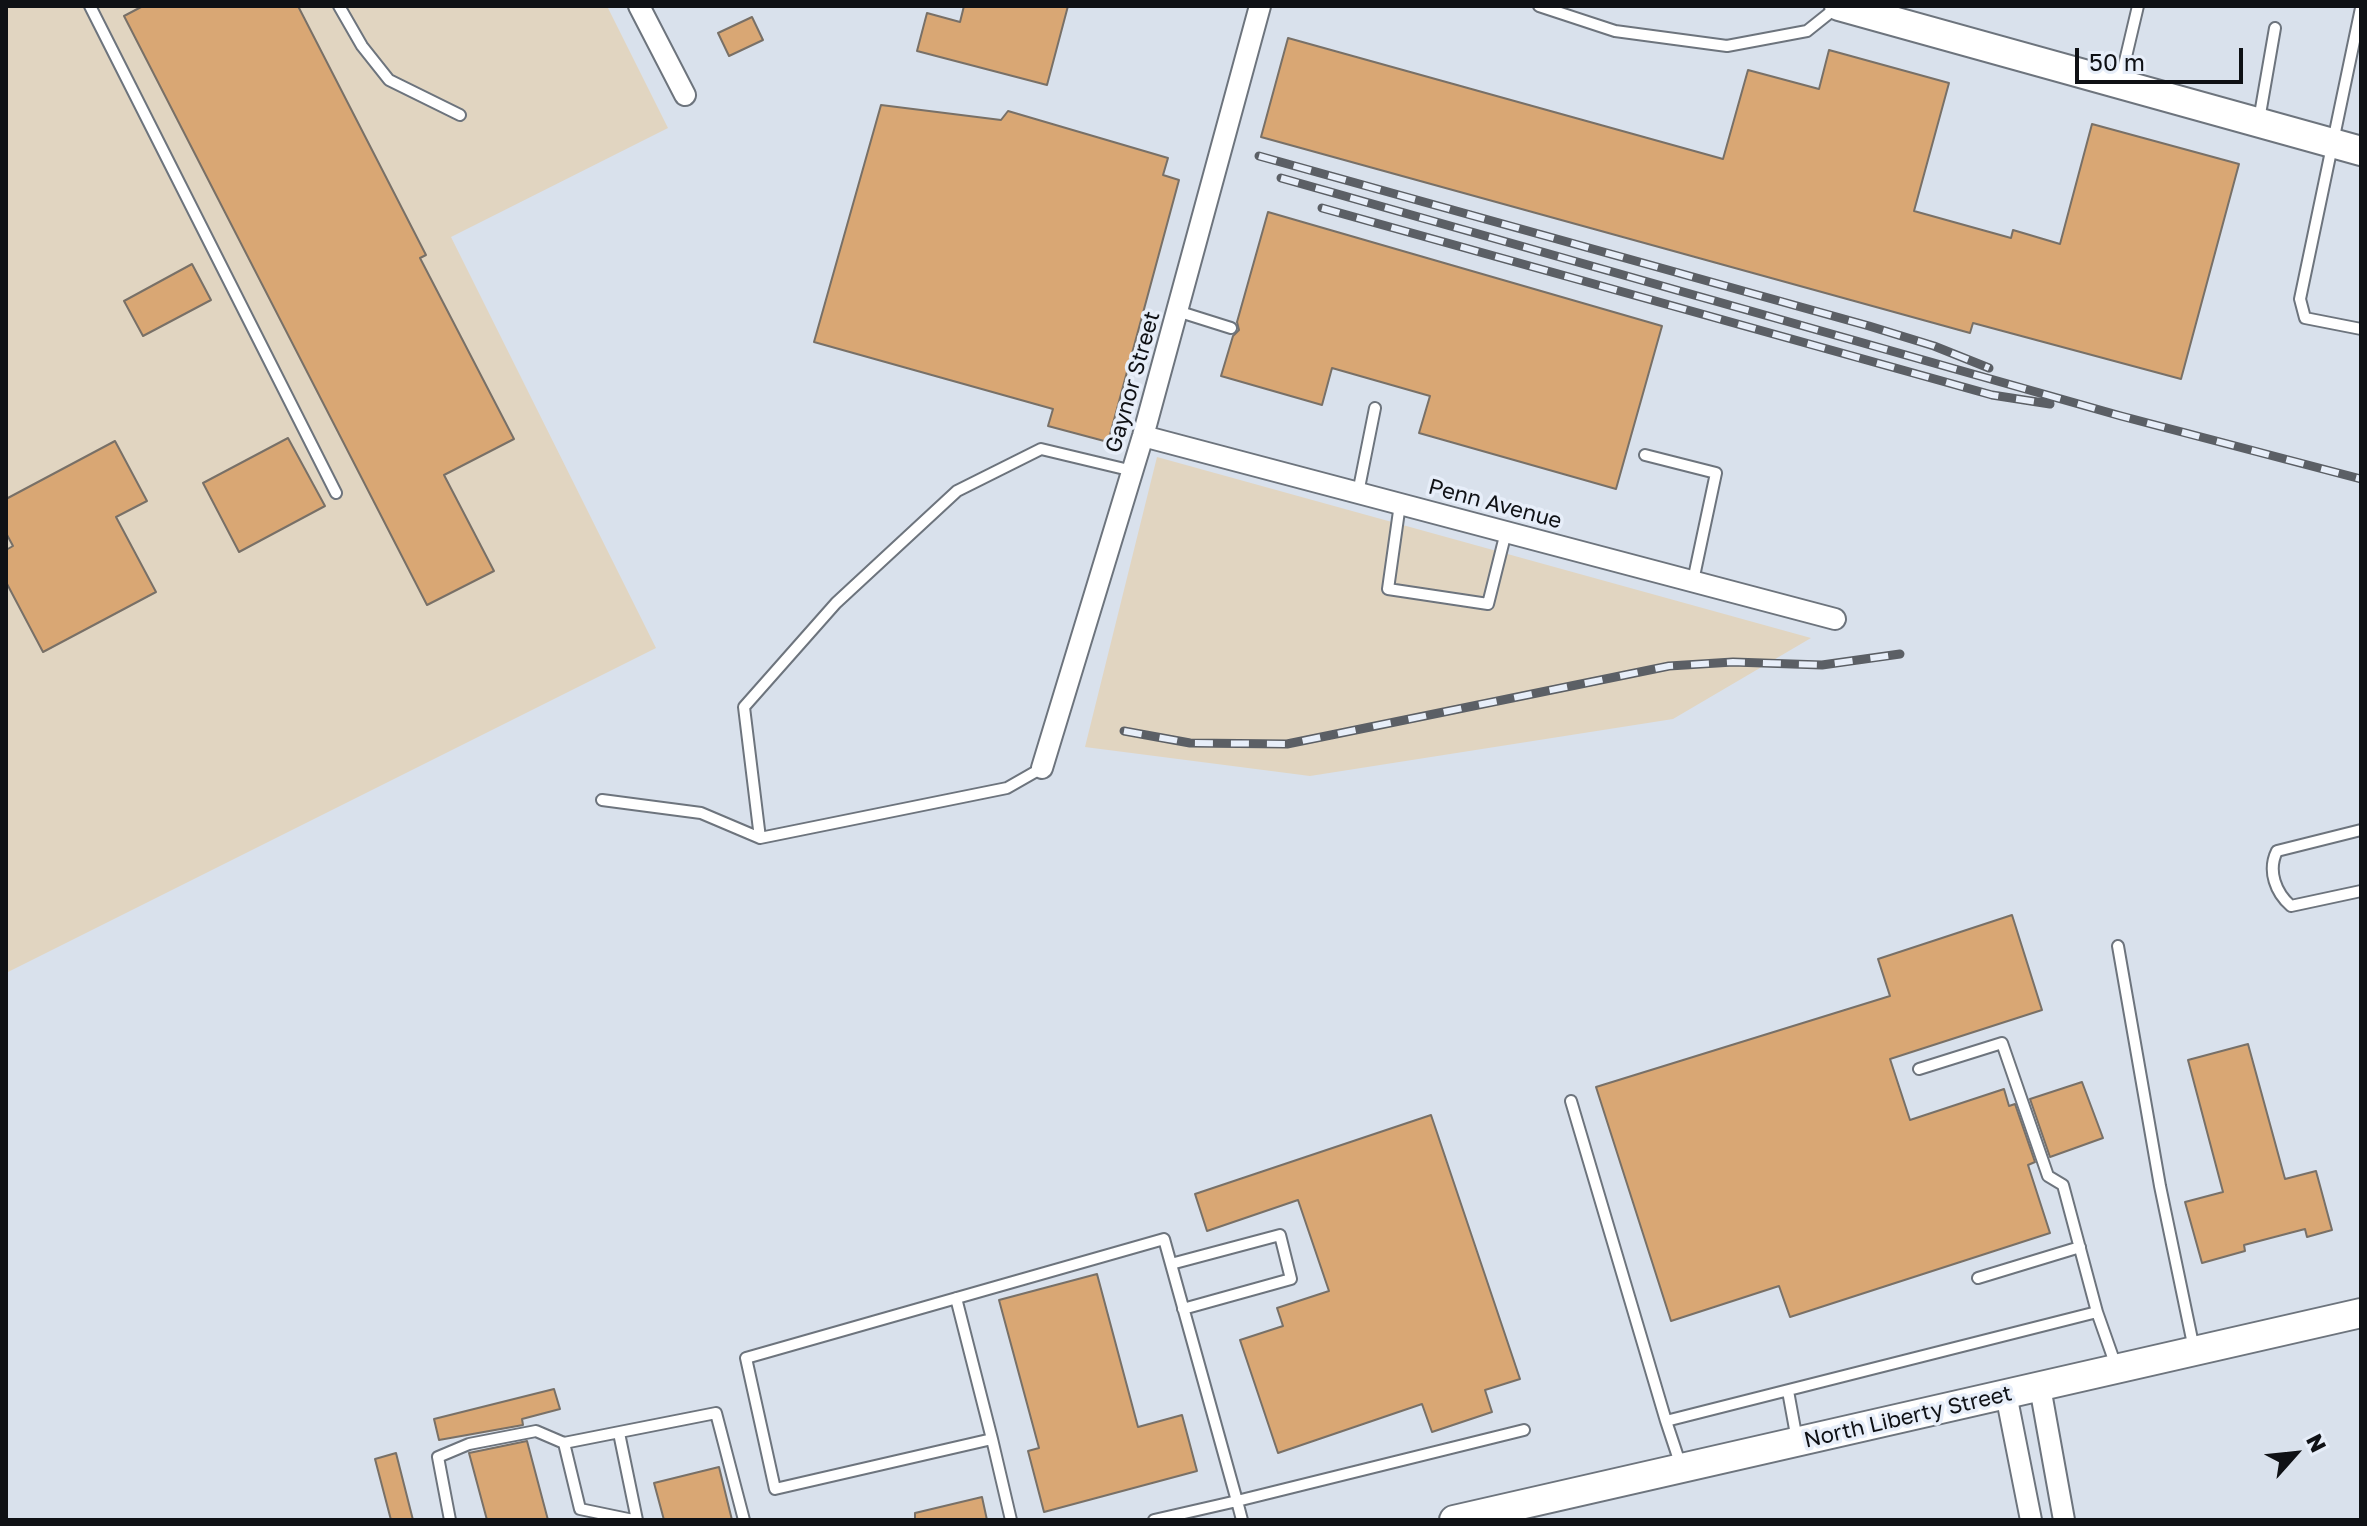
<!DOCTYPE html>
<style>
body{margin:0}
#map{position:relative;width:2367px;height:1526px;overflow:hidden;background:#d9e1ec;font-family:"Golos Text",sans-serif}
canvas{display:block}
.frame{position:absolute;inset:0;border:8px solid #0f1115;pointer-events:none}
.north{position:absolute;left:2255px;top:1414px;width:80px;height:80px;-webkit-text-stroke:6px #e7eef9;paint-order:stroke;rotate:63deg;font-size:22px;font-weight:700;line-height:32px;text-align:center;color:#0f1115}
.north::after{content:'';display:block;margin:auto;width:28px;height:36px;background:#0f1115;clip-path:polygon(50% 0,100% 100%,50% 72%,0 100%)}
.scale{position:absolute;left:2075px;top:48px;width:168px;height:36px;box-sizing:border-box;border:4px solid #0f1115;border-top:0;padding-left:10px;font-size:24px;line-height:28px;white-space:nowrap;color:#0f1115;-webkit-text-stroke:6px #e7eef9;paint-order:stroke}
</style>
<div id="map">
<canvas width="2367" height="1526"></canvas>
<div class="frame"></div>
<div class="north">N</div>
<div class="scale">50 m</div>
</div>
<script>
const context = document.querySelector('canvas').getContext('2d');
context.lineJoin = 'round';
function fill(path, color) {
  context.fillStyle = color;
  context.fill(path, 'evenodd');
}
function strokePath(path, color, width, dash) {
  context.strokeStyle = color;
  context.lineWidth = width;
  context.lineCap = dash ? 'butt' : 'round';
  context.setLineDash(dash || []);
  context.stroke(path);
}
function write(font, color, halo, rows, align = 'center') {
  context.font = font + ' "Golos Text",sans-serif';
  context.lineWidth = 7;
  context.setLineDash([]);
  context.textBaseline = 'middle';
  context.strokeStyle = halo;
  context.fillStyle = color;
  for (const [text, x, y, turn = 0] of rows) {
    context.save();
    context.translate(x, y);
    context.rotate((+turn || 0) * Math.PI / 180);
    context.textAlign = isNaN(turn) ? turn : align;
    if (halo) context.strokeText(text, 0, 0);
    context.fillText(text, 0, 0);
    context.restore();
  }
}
const industrial = new Path2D(`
 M6,6H607L668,128L451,237L656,648L6,973Z
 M1157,457L1811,638L1673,719L1310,776L1085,747Z`);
const building = new Path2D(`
 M143,6H298L426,255L420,258L514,439L444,475L494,571L427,605L124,16Z
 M964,6H1068L1047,85L917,51L927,13L960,22Z
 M752,17L763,40L729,56L718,33Z
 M1288,38L1723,159L1748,70L1819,89L1829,50L1949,83L1914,211L2011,238L2013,230L2060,244L2092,124L2239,164L2181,379L1973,323L1970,333L1261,137Z
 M881,105L1001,120L1008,111L1168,158L1163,175L1179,180L1108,442L1048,426L1053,409L814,342Z
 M1268,212L1662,326L1616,489L1419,433L1430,396L1332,368L1322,405L1221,376L1233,336L1239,330L1237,322Z
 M192,264L211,300L143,336L124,301Z
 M288,438L325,506L239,552L203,483Z
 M115,441L147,501L116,517L156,592L43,652L6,582V550L13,546L6,533V499Z
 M2012,915L2042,1010L1890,1059L1910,1120L2004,1089L2009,1106L2015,1104L2035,1162L2028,1165L2050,1233L1790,1317L1779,1286L1671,1321L1596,1087L1890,996L1878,959Z
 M2248,1044L2285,1179L2316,1171L2332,1230L2307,1237L2305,1229L2244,1245L2245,1251L2202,1263L2185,1202L2223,1192L2188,1060Z
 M2082,1082L2103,1138L2050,1157L2030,1099Z
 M1431,1115L1520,1379L1485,1390L1492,1412L1432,1432L1422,1404L1278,1453L1240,1340L1283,1326L1277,1308L1329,1291L1298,1200L1207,1231L1195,1194Z
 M1097,1274L1138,1427L1182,1415L1197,1471L1044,1512L1028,1451L1039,1448L999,1300Z
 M554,1389L560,1409L522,1419L523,1425L439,1440L434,1419Z
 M527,1441L548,1520H487L469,1453Z
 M396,1453L413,1520H391L375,1459Z
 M719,1467L732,1520H664L654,1483Z
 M982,1497L987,1520H915V1513Z`);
const lane = new Path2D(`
 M90,6L336,493
 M339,6L362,46L389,80L460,115
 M1539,6L1615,31L1727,46L1807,31L1837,7
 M2361,8L2300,299L2305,318L2361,329
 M2120,82L2138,6
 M2259,120L2275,28
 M1177,311L1231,328
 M1645,455L1716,473L1693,581
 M1358,493L1375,408
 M1400,504L1388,589L1488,604L1506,532
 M602,800L701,813L760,838L1007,788L1042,768
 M2361,830L2277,851C2267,871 2276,893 2291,906L2361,891
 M760,838L744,707L836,603L957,491L1041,449L1133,471
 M2118,946L2160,1186L2194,1349
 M1919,1069L2002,1043L2048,1176L2063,1185L2097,1312
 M1571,1101L1666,1421
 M1171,1264L1280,1235L1291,1279L1183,1309
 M1978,1278L2080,1247
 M956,1298L992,1439L775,1489L746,1358L1164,1239L1237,1501L1524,1430
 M1788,1391L1797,1440
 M619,1433L637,1520
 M992,1439L1011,1520
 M564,1443L716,1413L744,1520
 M1681,1466L1666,1421L2097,1312L2116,1366
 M450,1520L438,1457L469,1444L536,1431L564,1443L580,1509L633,1520
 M1154,1520L1237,1501L1242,1520`);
const street = new Path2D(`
 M639,6L685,95
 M1143,436L1835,619
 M1042,768L1143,436L1260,6
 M2040,1387L2064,1520
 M2006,1394L2031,1520`);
const secondary = new Path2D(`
 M1839,6L2361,151
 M1454,1520L2361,1313`);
const rail = new Path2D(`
 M1259,156L1869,326L1934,346L1989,368
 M1281,178L2121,416L2361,479
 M1322,208L1992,395L2050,404
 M1124,731L1190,743L1287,744L1669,666L1733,662L1822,665L1900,654`);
const streetNames = [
 ["Gaynor Street",1133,382,-74],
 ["Penn Avenue",1495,504,15],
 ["North Liberty Street",1908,1417,-13]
];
fill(industrial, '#e1d5c1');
fill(building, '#d9a774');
strokePath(building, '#787067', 2);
strokePath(lane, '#6d747d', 14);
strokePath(street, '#6d747d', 24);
strokePath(secondary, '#6d747d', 32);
strokePath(lane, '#fff', 10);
strokePath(street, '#fff', 20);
strokePath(secondary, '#fff', 28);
strokePath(rail, '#5b5f65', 9);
strokePath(rail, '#e7eef9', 6, [18]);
write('22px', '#0f1115', '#e7eef9', streetNames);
</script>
